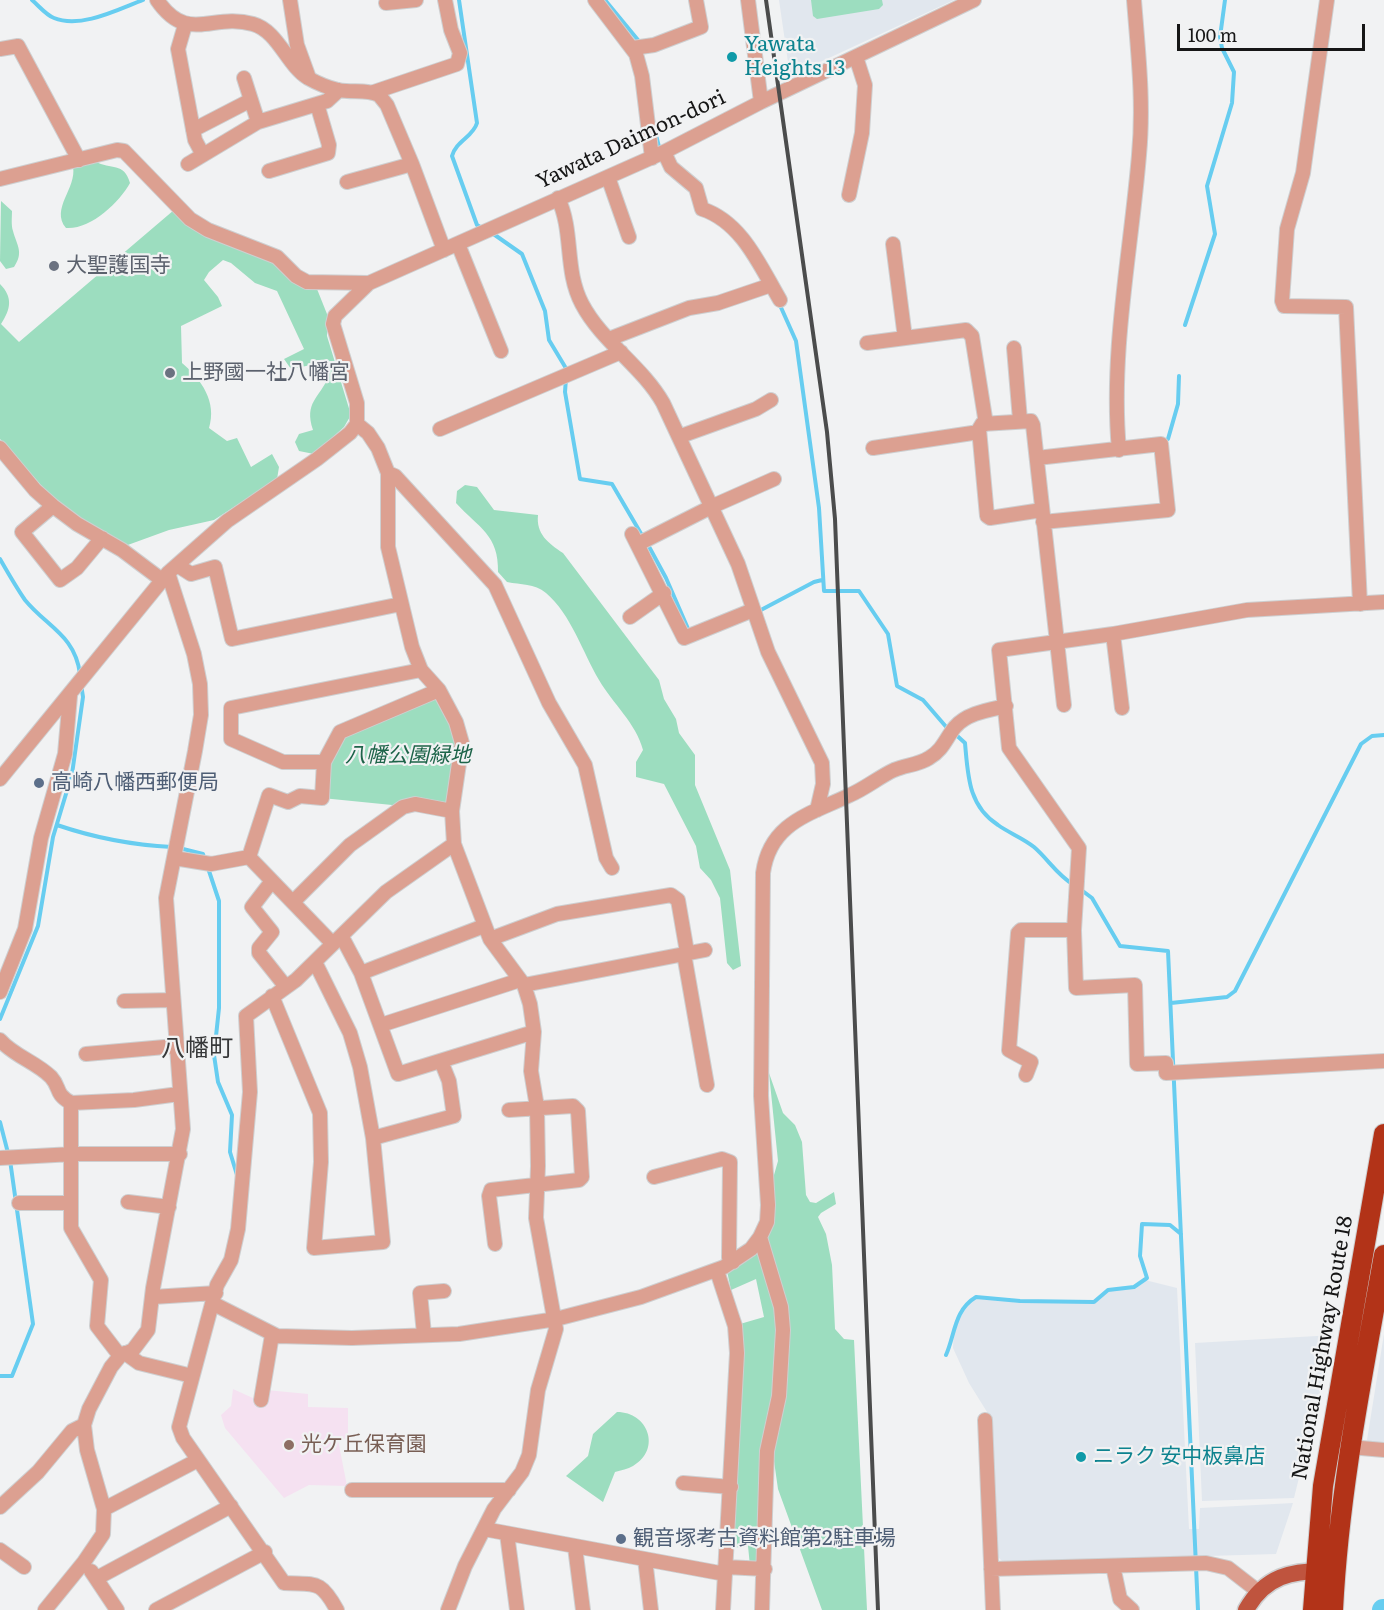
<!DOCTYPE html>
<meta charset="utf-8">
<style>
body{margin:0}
#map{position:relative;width:1384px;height:1610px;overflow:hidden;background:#f1f2f3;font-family:Literata,serif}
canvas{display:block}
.scale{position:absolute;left:1177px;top:24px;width:188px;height:27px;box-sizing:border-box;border:3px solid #161616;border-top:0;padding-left:8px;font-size:18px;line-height:21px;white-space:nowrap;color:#161616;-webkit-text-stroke:4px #f1f2f3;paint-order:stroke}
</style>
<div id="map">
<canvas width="1384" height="1610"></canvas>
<div class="scale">100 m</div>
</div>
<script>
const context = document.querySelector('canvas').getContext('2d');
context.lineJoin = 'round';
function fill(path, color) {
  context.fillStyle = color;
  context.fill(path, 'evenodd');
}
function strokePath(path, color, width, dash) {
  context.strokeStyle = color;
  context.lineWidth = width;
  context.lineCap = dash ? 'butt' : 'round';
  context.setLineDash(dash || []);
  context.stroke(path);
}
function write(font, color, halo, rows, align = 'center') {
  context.font = font + ' Literata,"Noto Sans JP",serif';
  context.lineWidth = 4.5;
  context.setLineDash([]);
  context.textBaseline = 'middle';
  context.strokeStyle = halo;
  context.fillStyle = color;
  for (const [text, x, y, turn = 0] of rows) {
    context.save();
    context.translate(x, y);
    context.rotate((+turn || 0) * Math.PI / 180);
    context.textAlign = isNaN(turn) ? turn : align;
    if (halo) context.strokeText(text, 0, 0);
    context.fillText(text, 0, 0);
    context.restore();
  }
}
const built = new Path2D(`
 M779,0H954L790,76Z
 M1145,1280L1177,1288L1189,1529H1199L1200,1508L1293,1503L1276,1554L1003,1562L997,1556L992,1420L969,1383L953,1348L954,1327L971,1301L976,1297L1020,1303H1095L1108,1291L1135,1287Z
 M1384,1334V1447L1374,1448L1367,1440Z
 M1334,1335L1294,1498L1202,1501L1195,1343Z`);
const education = new Path2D(`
 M233,1389L255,1399L266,1390L308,1394V1407L348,1408V1438L338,1440L347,1486L309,1485L284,1498L225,1428L221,1415L231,1406Z`);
const green = new Path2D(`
 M811,0H882L883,5L879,9L817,19L813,16Z
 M95,161C111,171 124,161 130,183C119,203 90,230 66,228C50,209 77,188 73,167Z
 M1,201L12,211C12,217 11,225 13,231C17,246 24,252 14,267L6,269L0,261Z
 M174,210L194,230L270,259L305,285L317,289L327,314V336L351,415L344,427L314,454L299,451L295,442L299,434L313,430C304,402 319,399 329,376L321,363L291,369L284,359L304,349L277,291L255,283L231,263L223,260L209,272L204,280L218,297L222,306L181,326L182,363C202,380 217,402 209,428L227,441L237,438L251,467L272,454L279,467L277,479L214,520L169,530L125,546L57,503L0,439V284C13,297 11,309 1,324L19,342Z
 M465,485L477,487L494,510L538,515C536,534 548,543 563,553L659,680L664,699L676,719L679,733L695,755V785L730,870L741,966L733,970L727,963L720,898L711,880L700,868L696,846L664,784L636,777V762L643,750C636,723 613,704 599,680C583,653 571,614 546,593C534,583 521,585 507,582L498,572C499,535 479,528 456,503L457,491Z
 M439,690L459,732L452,811L322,798L324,762L340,732Z
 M769,1073L783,1113L795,1125L802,1142L806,1195L810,1202L816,1203L834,1192L836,1204L821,1213L818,1217L826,1234L832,1265L835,1329L844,1339L854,1340L867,1610H822L778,1489L774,1461V1425L787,1332L764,1241L772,1182L778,1161Z
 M754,1252H760L778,1308L762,1561L750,1566L748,1546L732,1548L740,1324L764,1317L756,1279L731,1290L727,1271Z
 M617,1412C648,1412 662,1449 633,1466C628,1469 621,1470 615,1472L603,1502L566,1476L588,1456L593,1434Z`);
const stream = new Path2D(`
 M32,0C39,6 46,15 54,18C81,29 119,9 143,0
 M459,0L477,123C473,137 456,141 452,156L477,225L482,228
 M605,0L638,40
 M656,135L660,151
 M492,233L522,254L545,311L549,340L567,370
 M779,303L796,341L819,508L824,591H859L888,634L897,686L923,700L948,729
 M1185,325L1215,234L1207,186L1232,103L1234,72L1222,48L1220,37L1225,0
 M566,378L565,392L580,479L612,484L643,537
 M1168,439L1178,404L1179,376
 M647,543L666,578L689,631
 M0,559C8,573 16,587 25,600C47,627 75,635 80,674
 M759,611L814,582L822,580
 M954,733L965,743C968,775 968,806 998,825C1009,833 1023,838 1034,847C1048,859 1057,875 1074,885
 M57,825C95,838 132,845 172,847
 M179,848L203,854L205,861
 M208,868L219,901V1008L214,1055L218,1082L232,1115L230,1152L237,1175
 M1080,889L1092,898L1120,946L1168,951L1198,1610
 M1171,1003L1227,997L1235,991L1361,744L1372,736L1384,735
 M0,1019L38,926L53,837L72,774L83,697L81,684
 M0,1122L8,1153
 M946,1355C955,1335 954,1310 976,1297L1020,1301L1094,1302L1108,1290L1134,1287L1147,1278L1140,1256L1142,1224L1170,1225L1181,1234
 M0,1376H12L33,1324L10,1160`);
const river = new Path2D(`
 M1383,1610H1384`);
const minor = new Path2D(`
 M157,0C188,45 212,12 253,24C278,31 287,65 308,78C317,83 329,88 338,90C352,93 367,89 379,95L387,105L412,164L444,250
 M290,0L297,45L309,78
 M595,0L636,54L642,76L652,158
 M748,0L761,102
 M1327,0L1303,173L1287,229L1282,301L1284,306L1346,307L1360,604
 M386,3L416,0
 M185,25L178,49L195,140L203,155
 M633,48L654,45L701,27L696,0
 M0,49L18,46L79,160
 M244,78L258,122
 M374,92L457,64L460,53L451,30L445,0
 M193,130L251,100
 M664,152L671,167L696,188L702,209C742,222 760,266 780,300
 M188,164L258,122L327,101L339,90
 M269,171L328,153L329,145L317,104
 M608,177L629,237
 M0,179L117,150L124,151L190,219L208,230L277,257L296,276L307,282L369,283
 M347,182L412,164
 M849,195L862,133L865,85L856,57
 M558,198C574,232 564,270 582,304C602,342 642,366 663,403L738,564L768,652L822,763L823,784L817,810
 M458,244L501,351
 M893,244L905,338
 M609,339L689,308L718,303L771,285
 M867,343L966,330L972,336L986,424
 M1014,348L1020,420
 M357,424L368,433L378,448L388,473V547L412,647L421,670L439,690L456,722L462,743L452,811L454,844L490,939L524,985L530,1004L534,1032L531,1071L537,1107L538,1166L536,1218L556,1329L538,1390L529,1455L522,1472L494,1509L465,1566L448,1610
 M440,429L621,352
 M681,436L756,409L771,400
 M0,448L35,490L53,506L77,524L122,550L162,580
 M873,448L979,432
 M1119,450C1110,352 1131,252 1139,155C1144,102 1138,52 1134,0
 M1037,458L1161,444L1168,510L1043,522
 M388,473L395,476L495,585L549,703L585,765L606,858L612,868
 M53,506L22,532L60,580L77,568L102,538
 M1042,510L990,518L987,516L979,429L982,424L1031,421L1033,425L1064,705
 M632,534L684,638L753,610
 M638,544L713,506L774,479
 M177,565L191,574L215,567L232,639L401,604
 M1384,602L1247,610L1113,634L999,650L1009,748L1079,848L1074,930L1076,988L1135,985L1137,1064L1166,1063V1073L1384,1061
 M630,617L664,593
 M1113,634L1122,708
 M324,762H283L231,739V708L421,670
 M0,779L168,573L227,521L317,459L350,433L357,424V403L333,324L335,316L369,283L664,152L761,102L974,0
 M249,857L269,795L288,802L300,796L322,798L324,762L340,732L439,690
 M174,858L211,864L249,857L333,944
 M272,881L252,907L272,932L259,948V953L286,987
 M293,902L350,845L403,807L415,804L452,811
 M342,937L361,973L398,1074L534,1032
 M490,939L557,914L671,895L678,900L687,952
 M684,954L707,1085
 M361,973L484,926
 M524,985L705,950
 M0,992L25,929L41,838L65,754L70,696
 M272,996L320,1113L321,1162L314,1248L383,1242L373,1138L360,1067L350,1033L315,962
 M124,1001L173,1000
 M381,1025L520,980
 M0,1040C14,1056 36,1062 51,1077C61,1088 54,1093 71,1103
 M86,1054L176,1046
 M1026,1075L1031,1062L1009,1050L1018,933L1021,930H1074
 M373,1138L454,1116L449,1081L441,1061
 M0,1158L73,1154H180
 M654,1177L722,1159L730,1162L729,1258L733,1262
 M128,1202L169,1207
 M19,1203H71
 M760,1237L781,1307L783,1330L779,1396L767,1451L762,1610
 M495,1244L489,1196L491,1190L579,1180L582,1177L578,1111L573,1106L509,1110
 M717,1271L735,1326L737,1353L723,1610
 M153,1297L216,1293
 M214,1304L277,1336L352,1338L459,1334L556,1319L641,1297L724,1267L751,1249L760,1237L767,1222L768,1205L761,1096L763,873C770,822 811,814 850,795C866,788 879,777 894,770C906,765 918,765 929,758C943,750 946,738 955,727C967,713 989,710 1006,706
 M424,1334L420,1293L444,1291
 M125,1353L139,1363L192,1376
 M120,1356L97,1326L101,1280L71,1228V1103L134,1100L179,1094
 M261,1400L272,1335
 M985,1420L993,1610
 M1350,1447L1384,1450
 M683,1483L731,1487
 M352,1490H509
 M0,1507L38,1472L72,1431L84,1425
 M104,1509L198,1460
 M484,1529L725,1574
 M507,1534L517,1610
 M575,1547L583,1610
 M0,1550L24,1567
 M645,1559L651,1610
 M1113,1566L1120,1599L1132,1610
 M726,1567L765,1569
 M991,1569L1206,1563L1228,1568L1259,1592
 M91,1571L117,1610
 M97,1578L231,1506
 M45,1610L84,1562L103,1534L104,1509L87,1450L84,1425L89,1409L111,1367L120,1356L133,1350L148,1330L153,1288L183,1129L166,898L195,751L201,715L200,684L194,654L168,573
 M156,1610L265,1552
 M337,1610C320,1579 316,1585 284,1583L183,1438L179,1427L217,1285L231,1260L238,1229L250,1092L246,1016L296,980L386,892L454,844`);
const major = new Path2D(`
 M1246,1610C1265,1576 1292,1570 1328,1571`);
const highway = new Path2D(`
 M1313,1610L1323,1486L1384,1134
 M1333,1610C1339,1490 1363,1373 1384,1255`);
const rail = new Path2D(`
 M766,0L827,432L835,519L878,1610`);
const markers = [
 [732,57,6,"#0f9aa8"],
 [54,266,6,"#6b7280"],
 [170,373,6,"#6b7280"],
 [39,783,6,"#5c6f8a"],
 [289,1445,6,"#8d6e63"],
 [1081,1457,6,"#0f9aa8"],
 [621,1539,6,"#5c6f8a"]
];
const cultureNames = [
 ["Yawata",744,45],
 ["Heights 13",744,69],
 ["ニラク 安中板鼻店",1093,1457]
];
const streetNames = [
 ["Yawata Daimon-dori",631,140,-25],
 ["National Highway Route 18",1323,1348,-80]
];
const worshipNames = [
 ["大聖護国寺",66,266],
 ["上野國一社八幡宮",182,373]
];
const parkNames = [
 ["八幡公園緑地",408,756]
];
const serviceNames = [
 ["高崎八幡西郵便局",51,783],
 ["観音塚考古資料館第2駐車場",633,1539]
];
const educationNames = [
 ["光ケ丘保育園",301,1445]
];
const quarterNames = [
 ["八幡町",197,1049]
];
fill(built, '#e1e7ee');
fill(education, '#f5e1f1');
fill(green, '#9cddbf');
strokePath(stream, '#67cdf0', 4);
strokePath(river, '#67cdf0', 22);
strokePath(minor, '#cecfd0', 16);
strokePath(major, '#cecfd0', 19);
strokePath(highway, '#cecfd0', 22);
strokePath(minor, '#dca091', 14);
strokePath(major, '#bf543e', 16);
strokePath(highway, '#b23318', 20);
strokePath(rail, '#4b4c4c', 4);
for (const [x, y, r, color] of markers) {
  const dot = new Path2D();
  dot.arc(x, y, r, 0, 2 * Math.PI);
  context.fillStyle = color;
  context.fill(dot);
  strokePath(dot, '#f1f2f3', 2);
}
write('21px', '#0d838f', '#f1f2f3', cultureNames, 'left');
write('21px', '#161616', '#f1f2f3', streetNames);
write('21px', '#5b616d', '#f1f2f3', worshipNames, 'left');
write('italic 21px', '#1d6449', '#f1f2f3', parkNames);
write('21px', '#4e5e75', '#f1f2f3', serviceNames, 'left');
write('21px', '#785e54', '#f1f2f3', educationNames, 'left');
write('24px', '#373839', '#f1f2f3', quarterNames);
</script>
